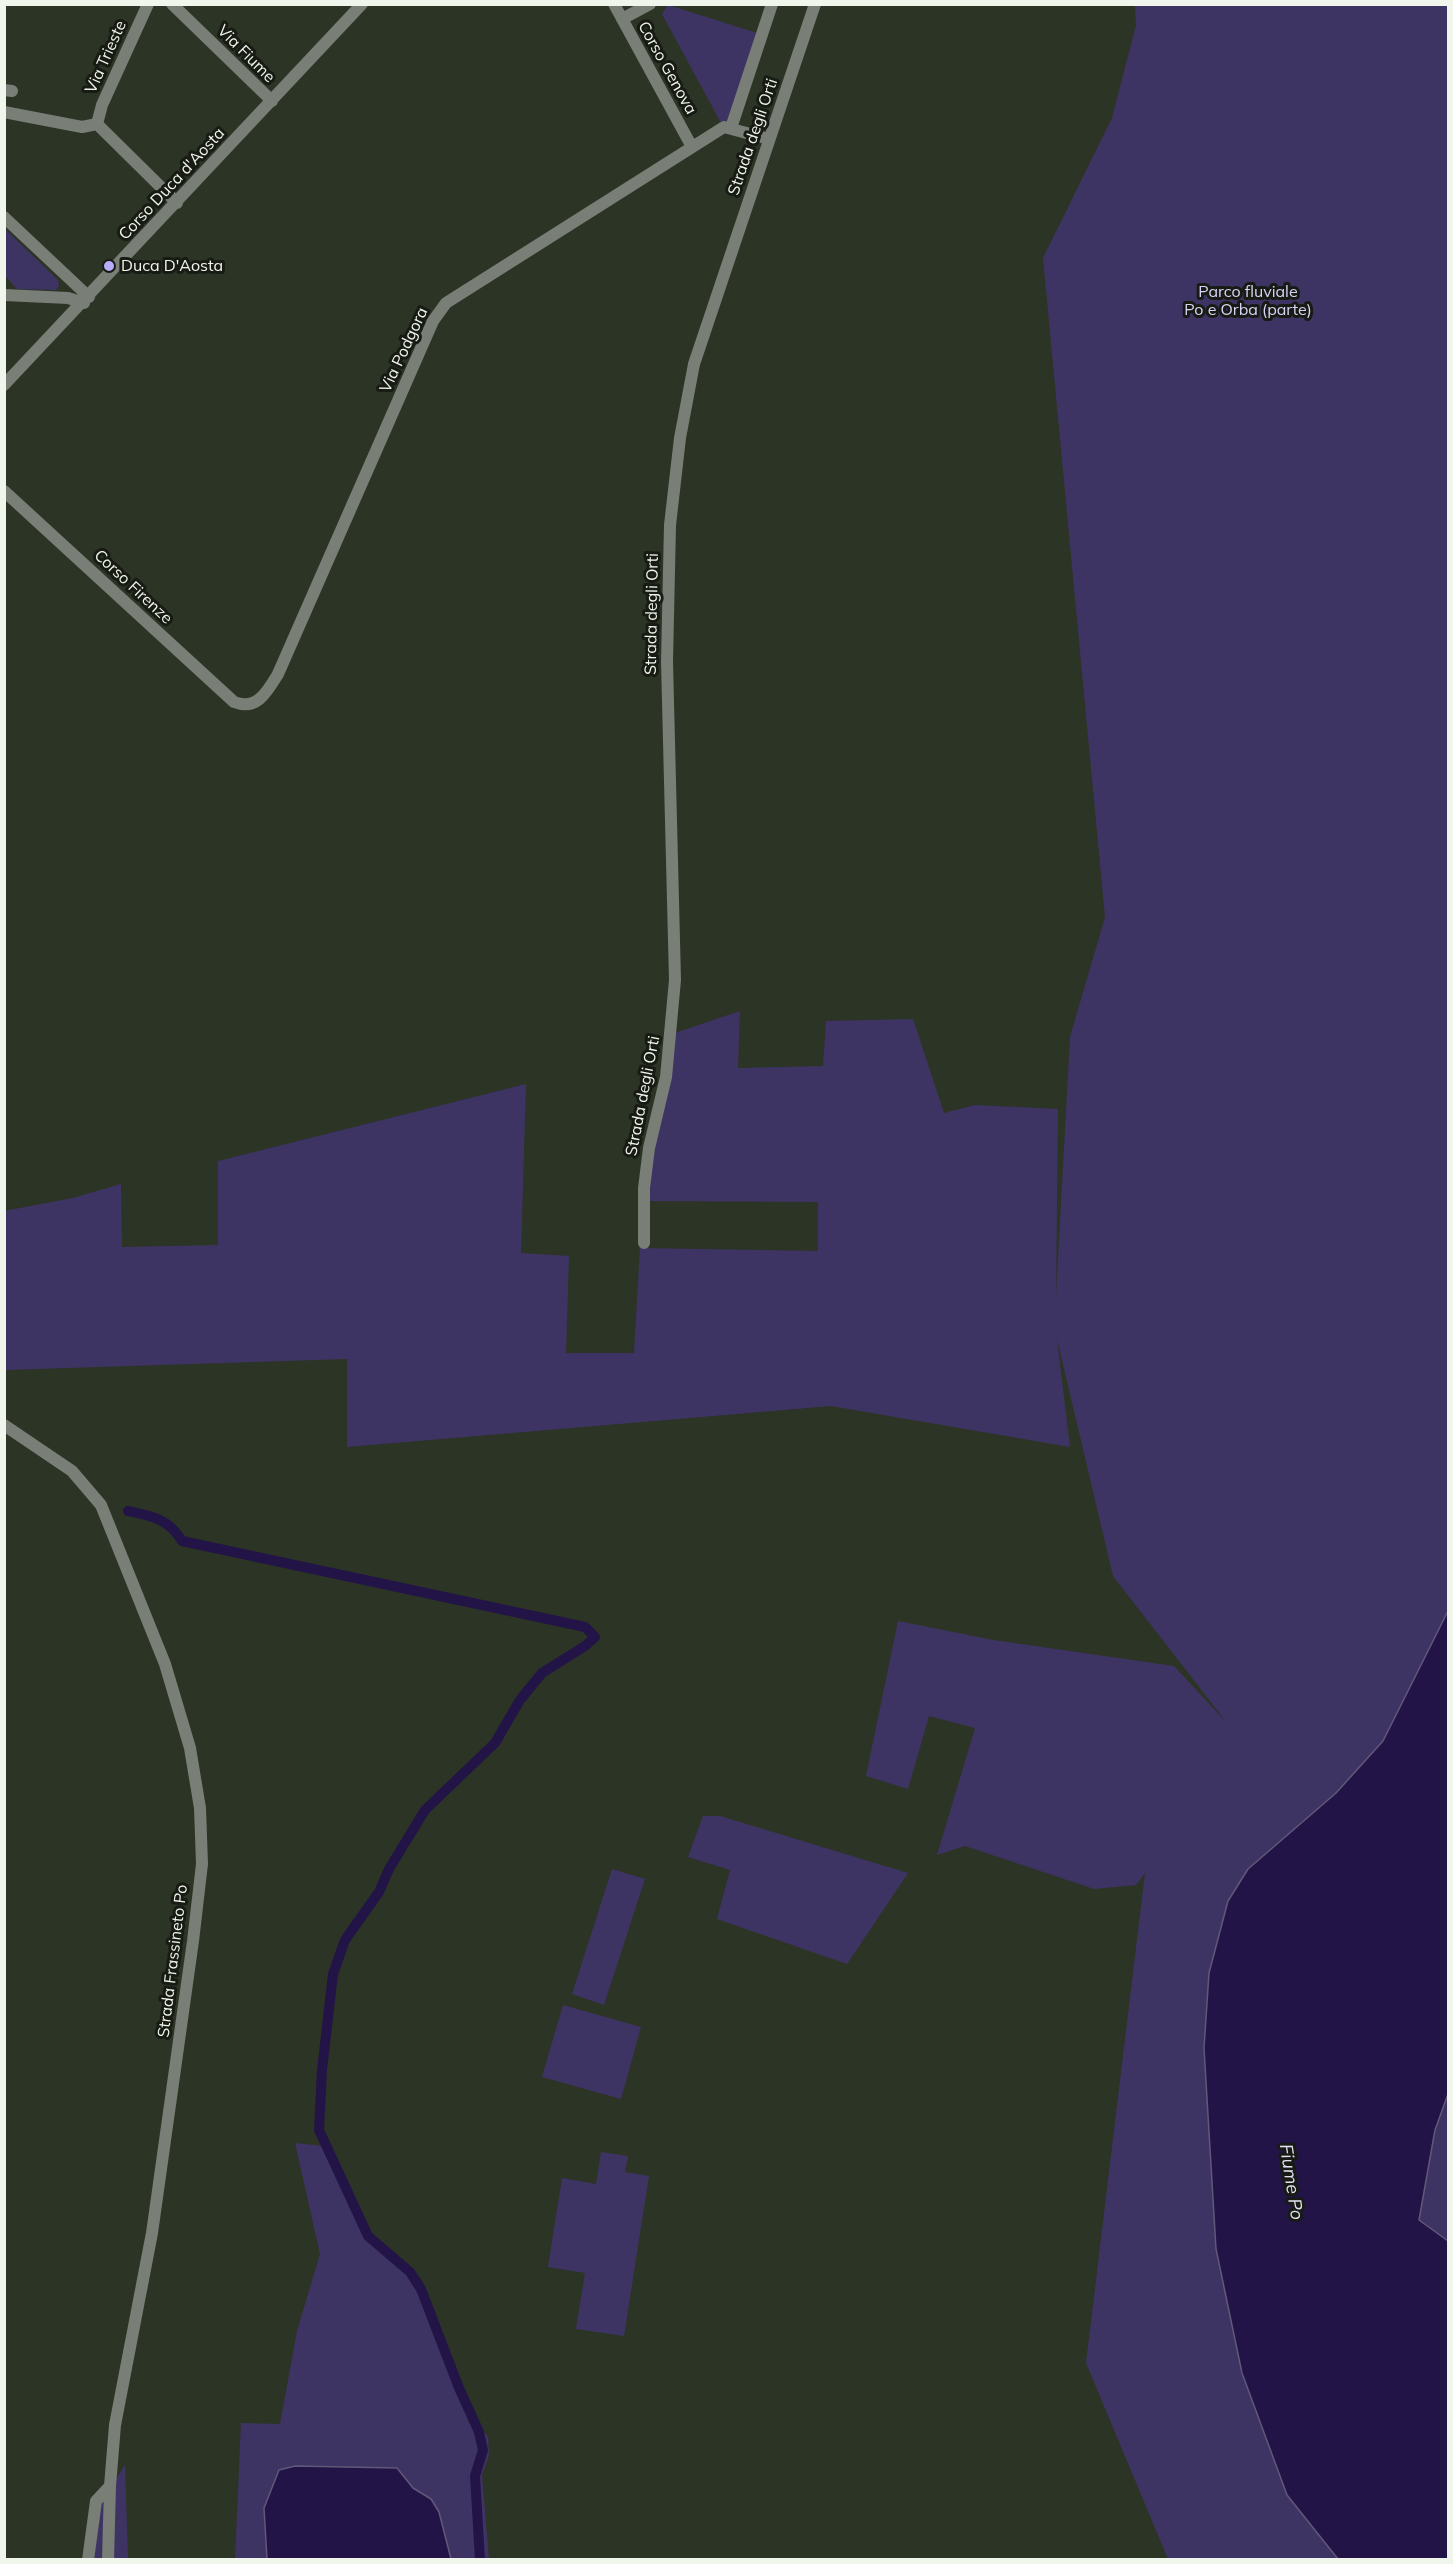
<!DOCTYPE html>
<style>
body{margin:0}
#map{position:relative;width:1453px;height:2564px;overflow:hidden;background:#2c3425;font-family:Mulish,sans-serif}
canvas{display:block}
.frame{position:absolute;inset:0;border:6px solid #f1f6ec;pointer-events:none}
</style>
<div id="map">
<canvas width="1453" height="2564"></canvas>
<div class="frame"></div>
</div>
<script>
const context = document.querySelector('canvas').getContext('2d');
context.lineJoin = 'round';
function fill(path, color) {
  context.fillStyle = color;
  context.fill(path, 'evenodd');
}
function strokePath(path, color, width, dash) {
  context.strokeStyle = color;
  context.lineWidth = width;
  context.lineCap = dash ? 'butt' : 'round';
  context.setLineDash(dash || []);
  context.stroke(path);
}
function write(font, color, halo, rows, align = 'center') {
  context.font = font + ' Mulish,sans-serif';
  context.lineWidth = 6;
  context.setLineDash([]);
  context.textBaseline = 'middle';
  context.strokeStyle = halo;
  context.fillStyle = color;
  for (const [text, x, y, turn = 0] of rows) {
    context.save();
    context.translate(x, y);
    context.rotate((+turn || 0) * Math.PI / 180);
    context.textAlign = isNaN(turn) ? turn : align;
    if (halo) context.strokeText(text, 0, 0);
    context.fillText(text, 0, 0);
    context.restore();
  }
}
const green = new Path2D(`
 M668,5L757,33L728,123L720,121L662,14Z
 M1135,5H1448V2559H1168L1086,2363L1145,1873L1136,1885L1094,1889L965,1846L937,1855L975,1728L929,1716L908,1789L866,1776L898,1621L993,1640L1174,1666L1227,1723L1113,1576L1057,1339L1070,1447L831,1406L347,1447V1359L5,1370L4,1211L73,1198L121,1184L122,1247L218,1245V1161L526,1084L521,1253L569,1256L566,1353H634L640,1248L818,1251V1202L647,1201L672,1034L740,1011L738,1068L823,1066L826,1021L913,1019L944,1113L975,1105L1058,1109L1056,1297L1070,1037L1105,917L1043,258L1112,118L1136,25Z
 M5,229L58,280L59,286L56,290L17,289L5,276Z
 M703,1816H720L908,1873L847,1964L717,1919L730,1870L688,1857Z
 M612,1869L645,1879L604,2005L572,1994Z
 M563,2005L641,2027L621,2099L542,2077Z
 M295,2143L324,2146L366,2231L387,2257L411,2274L431,2312L454,2379L471,2416L488,2437L489,2455L482,2475L489,2559H451L431,2499L413,2488L397,2468L295,2466L279,2470L264,2508L267,2559L235,2560L241,2423L280,2424L297,2331L320,2254Z
 M601,2152L628,2156L625,2172L649,2176L624,2336L576,2329L585,2273L548,2267L562,2178L596,2184Z
 M125,2465L128,2559L87,2560L94,2513Z`);
const water = new Path2D(`
 M1448,1611V2094L1435,2130L1419,2220L1448,2241V2559H1338L1287,2495L1242,2373L1216,2249L1204,2048L1209,1973L1228,1901L1248,1869L1336,1793L1383,1741Z
 M295,2466L397,2468L413,2488L431,2499L439,2512L451,2559H267L264,2508L279,2470Z`);
const canal = new Path2D(`
 M128,1511C152,1516 169,1519 182,1541L585,1627L595,1637L585,1646L542,1673L520,1700L495,1743L425,1810L389,1869L379,1892L345,1940L333,1974L322,2070L319,2130L368,2236L410,2272L421,2289L459,2388L479,2432L483,2450L475,2476L480,2560`);
const minor = new Path2D(`
 M172,4L272,101
 M614,4L692,147
 M622,19L650,4
 M4,90L12,91
 M4,112L82,127L97,124
 M97,124L102,105L148,4
 M97,124L177,203
 M731,128L772,4
 M4,217L89,297
 M4,295L68,298L84,303
 M4,385L362,4
 M4,491L234,702C257,711 267,692 278,674L433,321L446,303L724,127L769,139
 M644,1243V1188L649,1148L666,1077L675,980L667,662L670,525L680,438L694,364L815,4
 M4,1425L72,1471L101,1505L165,1664L190,1748L200,1808L202,1864L193,1941L152,2233L115,2425L110,2486L108,2560
 M88,2560L96,2501L110,2486`);
const markers = [
 [109,266,6,"#b8abf7"]
];
const streetNames = [
 ["Via Fiume",246,54,45],
 ["Via Trieste",106,57,-66],
 ["Corso Genova",667,68,61],
 ["Strada degli Orti",753,137,-71],
 ["Corso Duca d'Aosta",172,184,-47],
 ["Via Podgora",404,350,-65],
 ["Corso Firenze",133,587,43],
 ["Strada degli Orti",652,614,-89],
 ["Strada degli Orti",643,1096,-79],
 ["Strada Frassineto Po",173,1961,-83]
];
const poiNames = [
 ["Duca D'Aosta",121,266]
];
const parkNames = [
 ["Parco fluviale",1248,292],
 ["Po e Orba (parte)",1248,310]
];
const waterNames = [
 ["Fiume Po",1291,2182,81]
];
fill(green, '#3e3464');
fill(water, '#231448');
strokePath(water, '#615879', 1.5);
strokePath(canal, '#231448', 10);
strokePath(minor, '#797e76', 12);
for (const [x, y, r, color] of markers) {
  const dot = new Path2D();
  dot.arc(x, y, r, 0, 2 * Math.PI);
  context.fillStyle = color;
  context.fill(dot);
  strokePath(dot, '#171b14', 2);
}
write('16px', '#f1f6ec', '#171b14', streetNames);
write('16px', '#f1f6ec', '#171b14', poiNames, 'left');
write('16px', '#d8d4f7', '#171b14', parkNames);
write('italic 18px', '#e2e0f2', '#171b14', waterNames);
</script>
